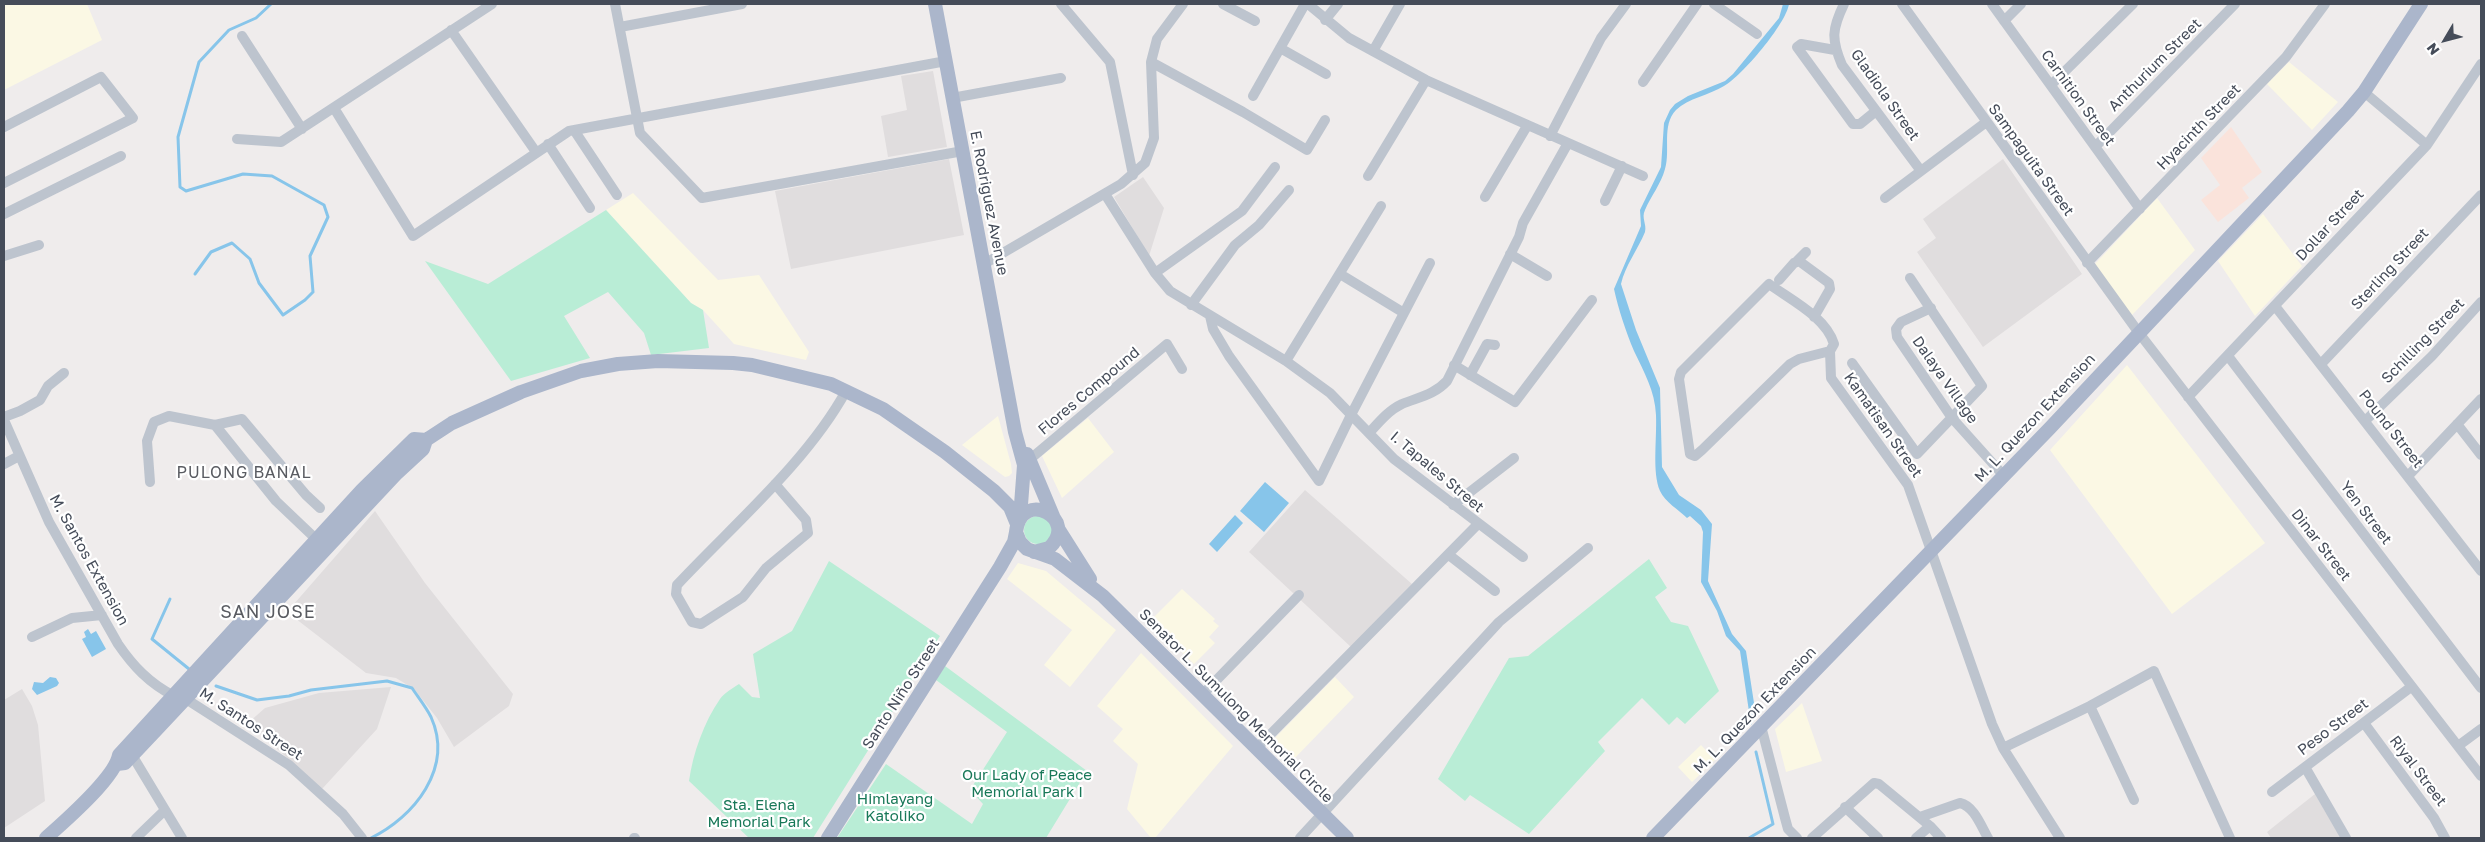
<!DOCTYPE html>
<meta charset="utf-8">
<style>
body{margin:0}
#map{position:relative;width:2485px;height:842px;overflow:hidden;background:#efecec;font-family:"Golos Text",sans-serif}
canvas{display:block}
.frame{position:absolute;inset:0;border:5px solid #454c59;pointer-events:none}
.north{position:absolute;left:2420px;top:15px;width:50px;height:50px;-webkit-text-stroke:4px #fff;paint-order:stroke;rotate:233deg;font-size:14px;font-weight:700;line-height:20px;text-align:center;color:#454c59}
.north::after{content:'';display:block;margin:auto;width:18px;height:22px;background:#454c59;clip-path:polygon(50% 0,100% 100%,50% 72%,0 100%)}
</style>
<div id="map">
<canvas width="2485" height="842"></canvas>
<div class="frame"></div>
<div class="north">N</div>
</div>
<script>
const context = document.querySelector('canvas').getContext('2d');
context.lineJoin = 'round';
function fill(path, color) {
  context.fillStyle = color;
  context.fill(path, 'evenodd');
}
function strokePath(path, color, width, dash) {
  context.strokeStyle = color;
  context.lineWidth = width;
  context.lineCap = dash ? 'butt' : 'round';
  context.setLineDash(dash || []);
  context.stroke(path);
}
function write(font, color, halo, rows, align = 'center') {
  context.font = font + ' "Golos Text",sans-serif';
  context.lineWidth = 4.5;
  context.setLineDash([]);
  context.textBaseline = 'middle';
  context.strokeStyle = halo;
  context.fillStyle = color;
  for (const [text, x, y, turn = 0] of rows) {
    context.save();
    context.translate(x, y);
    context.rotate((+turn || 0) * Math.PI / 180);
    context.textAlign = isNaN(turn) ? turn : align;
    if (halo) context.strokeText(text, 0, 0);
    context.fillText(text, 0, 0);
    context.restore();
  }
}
const commercial = new Path2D(`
 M4,4H87L102,40L4,90Z
 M2289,62L2338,102L2312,130L2267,84Z
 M633,193L718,280L759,275L809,352L806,360L734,344L703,310L691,303L606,210Z
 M2157,198L2195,250L2131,316L2094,265Z
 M2263,214L2302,266L2255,316L2218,261Z
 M2127,365L2265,543L2172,614L2050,450Z
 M998,416L1011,464L1012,473L1009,476L1005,477L962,445Z
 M1088,418L1114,452L1062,498L1042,456Z
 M1018,563L1046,571L1116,630L1070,687L1044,665L1072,630L1007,579Z
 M1182,589L1215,619L1213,621L1219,626L1209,637L1215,643L1194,664L1150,621Z
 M1141,653L1233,746L1155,838H1151L1127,809L1138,764L1113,741L1123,729L1097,706Z
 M1335,677L1354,697L1292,761L1272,741Z
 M1802,703L1822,761L1786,772L1775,729Z
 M1701,745L1715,760L1692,782L1678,767Z`);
const education = new Path2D(`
 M933,71L947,147L888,157L881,116L907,110L901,76Z
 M949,159L964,235L791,269L775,191Z
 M2003,159L2082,274L1983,347L1917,252L1936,238L1923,219Z
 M1143,177L1164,208L1149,256L1114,197Z
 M1305,490L1412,584L1351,647L1249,552Z
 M375,511L425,583L513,694L509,706L454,747L437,718L414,689L396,678L366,673L287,612Z
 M391,687L377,729L322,789L248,723L265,708L319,693Z
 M22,689L32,706L38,725L45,801L4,828V700Z
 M2315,794L2341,838H2271L2267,832Z`);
const medical = new Path2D(`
 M2231,127L2262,172L2242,188L2249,198L2218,222L2201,200L2220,185L2201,158Z`);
const green = new Path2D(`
 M606,210L691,303L703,310L709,348L651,355L644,333L608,292L564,316L590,358L511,381L425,261L488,284Z
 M1024 530a14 14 0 1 1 28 0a14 14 0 1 1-28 0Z
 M1649,559L1667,588L1655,597L1671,622L1688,626L1719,691L1685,724L1677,717L1669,725L1642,698L1598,742L1605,751L1529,834L1470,795L1465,801L1438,779L1509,658L1528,656Z
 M829,561L940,636L813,838H749L689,781C693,753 704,722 720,699C724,693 733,688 739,684L752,697L760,698L753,654L792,631Z
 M945,666L1087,771L1046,838H837L886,764L972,824L983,804L970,790L1007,732L936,680Z`);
const water = new Path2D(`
 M1783,4H1789C1786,24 1742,76 1724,86C1710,95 1688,98 1676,110C1661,126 1671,150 1665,169C1661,184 1651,196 1645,210C1641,218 1647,224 1645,232C1638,249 1625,266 1621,284L1636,330L1660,388L1662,467L1679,495L1701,510L1712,524L1708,581L1732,634L1746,651L1756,716L1751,725L1740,651L1726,636L1717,611L1701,582L1703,532L1701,526L1690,516L1687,518C1679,510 1665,502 1660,491C1652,472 1657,440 1656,415C1655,391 1644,372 1634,351C1626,332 1618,308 1614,289L1641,226L1640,210L1661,167L1664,123L1670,110L1675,104L1688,96L1725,81L1733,74L1779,18Z
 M1265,482L1289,503L1264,532L1240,511Z
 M1235,515L1243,523L1217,552L1209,544Z
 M88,629L91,634L96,631L106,649L92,657L82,639L86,637L84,632Z
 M50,677L56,678L59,683L57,686L37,695L32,689L34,682L43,683Z`);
const stream = new Path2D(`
 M195,274L211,252L232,243L250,259L259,283L283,315L305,300L313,292L310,256L328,217L324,205L272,176L243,174L186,191L180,187L178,137L199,62L229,30L256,18L271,4
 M170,599L152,639L189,669
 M216,686L257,700L289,696L311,690L387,681L412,688C418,697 426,707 431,717C454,768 414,817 371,838
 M1749,838L1773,824L1756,752`);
const minor = new Path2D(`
 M615,4L640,133L702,198L963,151
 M1061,4L1110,62L1133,175
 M1223,4L1255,21
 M1308,4L1349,38L1426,80L1643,176
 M1714,4L1757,34
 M1844,4C1832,29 1831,39 1842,65L1921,171
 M1902,4L2139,333L2481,776
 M1992,4L2140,209
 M1325,20L1338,4
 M2004,21L2021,4
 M620,27L742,4
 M451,30L536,152
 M242,36L302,129
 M1280,48L1326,74
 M1835,50L1801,44L1797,47L1853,124H1860L1876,111
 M1373,51L1400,4
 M1151,62L1243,112L1307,150L1325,120
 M1643,82L1697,4
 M2051,85L2133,4
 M2364,92L2427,145
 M1253,96L1305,4
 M952,98L1061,78
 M334,108L413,236L569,131L946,61
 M4,127L101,77L133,118L4,183
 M574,130L617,195
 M1550,136L1601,38L1626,4
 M237,139L281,142L492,4
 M548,144L590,208
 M2095,147L2235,4
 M1368,176L1426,80
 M1105,194L1155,273L1170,291L1286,361L1330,393L1394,459L1523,557
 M1485,197L1527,126
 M1885,198L1985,123
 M1605,201L1622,166
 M4,214L121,156
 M1510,254L1547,276
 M4,256L39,245
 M1797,261L1806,252
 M2087,263L2286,57L2325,4
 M984,264L1121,184L1145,163L1154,138L1151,62L1157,39L1183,4
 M1155,273L1242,211L1275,167
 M1340,274L1404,313
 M1779,280L1794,263L1799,261L1829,283L1830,289L1814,317
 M1191,305L1235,245L1259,225L1289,190
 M2275,306L2481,571
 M1931,308L1901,322L1896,329L1897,337L1952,418L2004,476
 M1210,316L1213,329L1229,356L1319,481L1352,413L1430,263
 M1830,351L1799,359L1790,364L1702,450L1695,456L1690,454L1679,379L1681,372L1769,284C1791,300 1826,317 1834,344L1830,351L1831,378L1908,485L1992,724L2003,748L2060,838
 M2228,356L2481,688
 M1286,361L1381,206
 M1852,363L1917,454L1982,386L1910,278
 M2321,364L2481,195
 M1454,365L1515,402L1592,300
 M1470,375L1487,344L1495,345
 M2188,397L2427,145L2481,64
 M4,417L20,411L40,400L48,386L64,373
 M4,420L49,522L118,644C133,666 149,683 174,696
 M2365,421L2432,356L2481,302
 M2457,424L2481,455
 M215,425L276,501L317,540
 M1370,432C1379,422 1389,410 1402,404C1419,397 1434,395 1447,381L1519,237L1523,223L1568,143
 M1029,460L1167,344L1182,369
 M4,464L19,456
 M2408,476L2481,399
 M150,482L147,441L154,422L169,416L215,425L242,419L306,495L320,508
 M775,484L806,520L808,533L766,568L743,597L701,624L692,622L676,594L677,585C733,525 807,462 846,391
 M1453,505L1514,458
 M1449,555L1495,591
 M32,637L72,618L102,615
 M1202,695L1299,595
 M186,699L289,765L343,814L362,838
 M2090,706L2134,800
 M2364,723L2434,818L2445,838
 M1761,726L1785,818L1788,829L1797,838
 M2458,746L2481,729
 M2003,748L2090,706L2154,671L2230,838
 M1256,749L1478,524
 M132,755L182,838
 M2305,767L2346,838
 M2272,792L2411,687
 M1845,807L1878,838
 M1920,817L1960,803C1974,806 1981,826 1988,838
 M136,838L165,810
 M634,838H635
 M1300,838L1499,622L1588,548
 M1812,838L1874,783L1879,784L1930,826L1941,838
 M1916,838L1930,826`);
const major = new Path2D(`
 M935,4L1015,432L1024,465L1020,518
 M1027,454L1053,516
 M1059,530L1090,579
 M1034,552L1049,548C1081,519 1021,487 1016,532L1020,542L1027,549L1055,559L1103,596L1347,838
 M117,764L125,763L159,727L397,473L423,449L426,440L452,423L521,392L581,371L618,364L658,361L733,363L752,365L831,384L883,409L945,452L994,491L1010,507L1017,524
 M46,838C65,821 115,778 119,755L362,490L414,439L426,440
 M828,838L1000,567L1014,542L1016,532
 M1653,838L2050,428L2348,111L2364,92L2421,4`);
const streetNames = [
 ["Anthurium Street",2155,65,-45],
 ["Gladiola Street",1885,95,55],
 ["Carnition Street",2078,98,54],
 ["Hyacinth Street",2199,127,-46],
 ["Sampaguita Street",2031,160,54],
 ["E. Rodriguez Avenue",989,203,79],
 ["Dollar Street",2330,225,-47],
 ["Sterling Street",2390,269,-47],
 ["Schilling Street",2423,341,-46],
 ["Dalaya Village",1945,380,55],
 ["Flores Compound",1089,391,-40],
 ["M. L. Quezon Extension",2035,418,-47],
 ["Kamatisan Street",1883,425,55],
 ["Pound Street",2391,429,52],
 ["I. Tapales Street",1437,472,40],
 ["Yen Street",2366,513,53],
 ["Dinar Street",2321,545,52],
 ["M. Santos Extension",89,560,61],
 ["Santo Niño Street",901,694,-57],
 ["Senator L. Sumulong Memorial Circle",1236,706,45],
 ["M. L. Quezon Extension",1755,710,-46],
 ["M. Santos Street",251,724,33],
 ["Peso Street",2333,727,-37],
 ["Riyal Street",2418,771,53]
];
const parkNames = [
 ["Our Lady of Peace",1027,775],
 ["Memorial Park I",1027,792],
 ["Himlayang",895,799],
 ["Katoliko",895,816],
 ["Sta. Elena",759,805],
 ["Memorial Park",759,822]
];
const neighbourhoodNames = [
 ["PULONG BANAL",244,473]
];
const quarterNames = [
 ["SAN JOSE",268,612]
];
fill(commercial, '#fbf8e4');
fill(education, '#e0ddde');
fill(medical, '#fae3db');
fill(green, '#b9edd6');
fill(water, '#87c5ea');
strokePath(stream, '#87c5ea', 3);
strokePath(minor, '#bdc4ce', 10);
strokePath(major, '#abb6cb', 14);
write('15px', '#454c59', '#fff', streetNames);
write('15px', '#187858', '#fff', parkNames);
context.letterSpacing = '1px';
write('16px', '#595b61', '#fff', neighbourhoodNames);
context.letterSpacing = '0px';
context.letterSpacing = '1px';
write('18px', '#595b61', '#fff', quarterNames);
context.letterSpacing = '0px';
</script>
